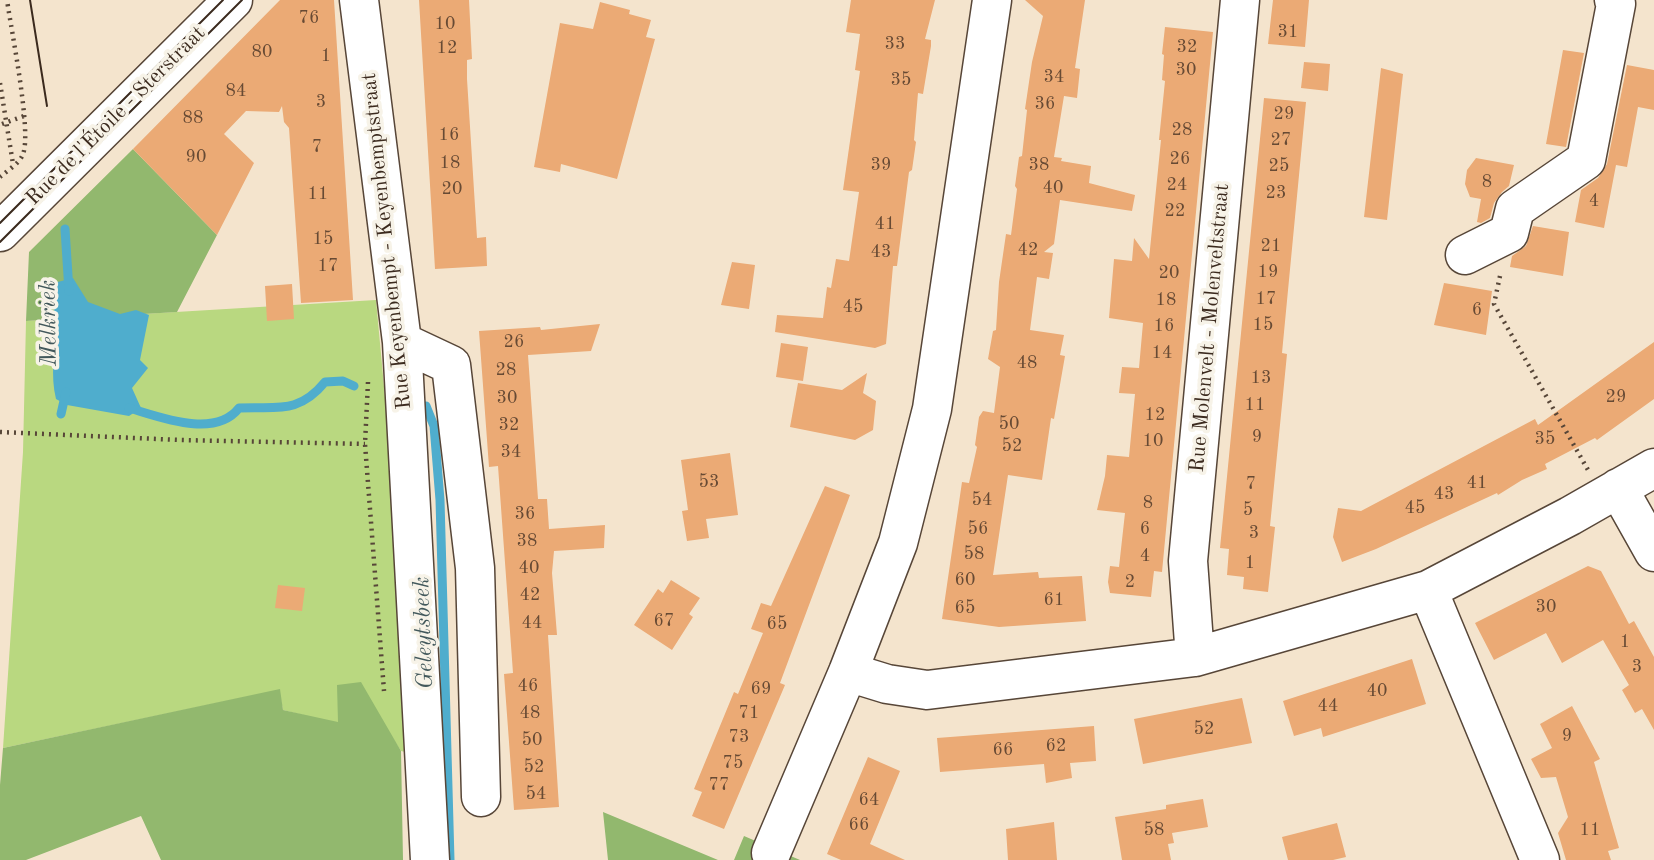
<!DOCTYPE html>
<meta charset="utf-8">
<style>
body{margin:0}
canvas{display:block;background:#f4e4cd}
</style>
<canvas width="1654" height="860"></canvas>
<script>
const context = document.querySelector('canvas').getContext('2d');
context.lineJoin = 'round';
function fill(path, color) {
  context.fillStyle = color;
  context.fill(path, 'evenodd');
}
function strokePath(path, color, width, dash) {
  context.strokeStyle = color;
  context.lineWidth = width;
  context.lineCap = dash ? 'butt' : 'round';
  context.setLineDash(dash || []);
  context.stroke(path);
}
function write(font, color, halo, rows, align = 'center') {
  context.font = font + ' "Old Standard TT",serif';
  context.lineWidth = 7;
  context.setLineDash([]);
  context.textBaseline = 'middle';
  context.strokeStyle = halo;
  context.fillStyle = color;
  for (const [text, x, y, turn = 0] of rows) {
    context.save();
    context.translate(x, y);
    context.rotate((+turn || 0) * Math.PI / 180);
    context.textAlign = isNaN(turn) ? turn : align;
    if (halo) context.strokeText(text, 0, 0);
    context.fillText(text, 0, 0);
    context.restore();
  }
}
const green = new Path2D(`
 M376,300L418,755L401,751L392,737L283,710L279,690L3,748L23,452L26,321Z`);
const forest = new Path2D(`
 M133,149L217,235L177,312L26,321L29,252Z
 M361,682L401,751L403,860H161L141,816L26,860H0V785L3,748L280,689L283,710L338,722L337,685Z
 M603,812L718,860H608Z
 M744,836L800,860H734Z`);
const water = new Path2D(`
 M73,278L88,302L120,314L136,310L149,315L140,360L148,368L132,388L141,408L129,416L67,405L56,399C50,375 55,352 55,327C55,312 52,298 54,283Z`);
const stream = new Path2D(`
 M65,229L69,291
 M426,406L434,426L440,500L450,860
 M129,408C160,417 215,439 239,408C276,406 298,415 325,382L343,381L354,386
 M61,414L66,392`);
const building = new Path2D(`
 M280,0H334L353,300L301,303L289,128L284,122L282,106L279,112L246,111L224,134L254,163L217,235L133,149Z
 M419,0H469L472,59L467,60V79L477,238L486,237L487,266L435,269Z
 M851,0H935L925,39L931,40V46L923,94L918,93L914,140L916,142L912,170L909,172L897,266H893L886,344L875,348L775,332L777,315L823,318L827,287L831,288L836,259L849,261L859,192L843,190L860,71L855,70L860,34L846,32Z
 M1025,0H1085L1075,68L1080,69L1077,98L1064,96L1054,157L1062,158L1061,161L1091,166L1089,183L1135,195L1132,211L1060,200L1054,244L1044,252L1053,253L1049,279L1037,277L1030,330L1064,335L1060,355L1065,356L1054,419L1051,418L1042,480L1008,475L993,575L1038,572L1039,578L1082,576L1086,621L999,627L942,619L962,482L969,483L977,447L975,445L979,417L983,411L994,413L1000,367L988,359L993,331L996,330L999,282L1006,234L1011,235L1017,189L1015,186L1019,157L1022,156L1027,110L1025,109L1032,62L1043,16Z
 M1273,0H1309L1305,47L1268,44Z
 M600,2L630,10L629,14L651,20L646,37L655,39L617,179L561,164L560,172L534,167L560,23L593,29Z
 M1165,27L1213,32L1162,572L1154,571L1151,597L1110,593L1108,582L1110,566L1119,567L1125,513L1097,510L1105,476L1107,455L1129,457L1135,394L1119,393L1122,367L1139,368L1143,323L1109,318L1114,259L1132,261L1134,238L1149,259L1161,140H1159L1165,81L1162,80L1164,55L1162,54Z
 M1563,50L1584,53L1566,147L1546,144Z
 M1304,62L1330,64L1328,91L1301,88Z
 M1627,65L1654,70V110L1638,107L1627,167L1616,165L1604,228L1575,222L1581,190L1598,178L1607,164Z
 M1381,68L1403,74L1387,220L1364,217Z
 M1264,98L1306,102L1282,353L1287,354L1270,526L1275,527L1268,592L1243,589L1244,577L1227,575L1229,549L1220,548Z
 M1476,158L1514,165L1509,186L1502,192L1494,203L1490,218L1481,223L1477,222L1481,199L1470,197L1465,184L1467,170Z
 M1533,226L1569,232L1563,276L1510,267L1512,256L1526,246Z
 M732,262L755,265L749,309L721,305Z
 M1444,283L1492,291L1486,335L1434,325Z
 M292,284L294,319L267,321L265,286Z
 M600,324L591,351L528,355L538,499H547L549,529L605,525L604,548L554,551L552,573L557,635H548L559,807L514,810L504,674L513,673L498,466L489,467L479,331L540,327L541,330Z
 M1654,342V399L1597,440L1595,438L1545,464L1547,469L1522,480L1498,495L1497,493L1376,549L1342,562L1333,537L1338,508L1361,511L1535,419L1538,425Z
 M781,343L808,347L803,381L776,377Z
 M867,373L863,393L876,401L873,430L855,440L790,427L798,383L842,390Z
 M730,453L738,515L706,519L709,538L687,541L682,511L688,510L681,460Z
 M825,486L850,495L780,683L785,685L724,829L692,816L702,792L694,789L734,692L738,694L763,633L751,629L761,603L771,606Z
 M1588,566L1601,571L1629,624L1634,621L1654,657V730L1642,709L1635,713L1622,690L1629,685L1603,640L1562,663L1546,633L1494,660L1475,623Z
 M671,580L700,598L689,614L693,617L672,650L634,625L658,589L663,593Z
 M278,585L305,588L302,611L275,608Z
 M1412,659L1426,704L1323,737L1321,728L1294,736L1283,701Z
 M1242,698L1252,743L1143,764L1134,719Z
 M1572,706L1600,759L1594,762L1619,848L1608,851L1611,860H1566L1558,833L1568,817L1556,777L1541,778L1531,759L1552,748L1540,724Z
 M1094,726L1096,761L1070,763L1072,778L1046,783L1044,764L940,772L937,738Z
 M868,757L900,771L870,844L905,860H841L827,854Z
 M1203,799L1208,827L1172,833L1174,843L1168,844L1171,860H1122L1115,817L1166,809V805Z
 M1054,822L1057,860H1008L1006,829Z
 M1337,823L1346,857L1333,860H1288L1282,837Z`);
const path = new Path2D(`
 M0,83L13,164
 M2,124L24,116
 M0,177C8,170 20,163 23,154C32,132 11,29 7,0
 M1500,276L1494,304L1588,470
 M368,382L365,444L384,691
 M0,432L180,440L365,444`);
const minor = new Path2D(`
 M359,0L402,342L430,860
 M0,232L233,0
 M1465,255L1509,233L1515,209L1586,160L1616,4L1614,0
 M402,342L451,365L475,568L481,797
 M1618,488L1654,552
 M1428,590L1540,860
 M1195,657L1188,561L1240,0
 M848,672L887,684L927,690L1195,657L1428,590L1570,516L1654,468
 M771,853L848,672L898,543L932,409L992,0`);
const tram = new Path2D(`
 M30,0L47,106
 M0,223L223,0
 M0,242L242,0`);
const numberNames = [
 ["76",309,18],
 ["10",445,24],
 ["31",1288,32],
 ["33",895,44],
 ["32",1187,47],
 ["12",447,48],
 ["80",262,52],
 ["1",326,56],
 ["30",1186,70],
 ["34",1054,77],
 ["35",901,80],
 ["84",236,91],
 ["3",321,102],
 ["36",1045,104],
 ["29",1284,114],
 ["88",193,118],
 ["28",1182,130],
 ["16",449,135],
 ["27",1281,140],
 ["7",317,147],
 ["90",196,157],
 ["26",1180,159],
 ["18",450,163],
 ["39",881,165],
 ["38",1039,165],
 ["25",1279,166],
 ["8",1487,182],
 ["24",1177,185],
 ["40",1053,188],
 ["20",452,189],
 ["23",1276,193],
 ["11",318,194],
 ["4",1594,201],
 ["22",1175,211],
 ["41",885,224],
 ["15",323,239],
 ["21",1271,246],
 ["42",1028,250],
 ["43",881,252],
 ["17",328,266],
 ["19",1268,272],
 ["20",1169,273],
 ["17",1266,299],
 ["18",1166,300],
 ["45",853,307],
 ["6",1477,310],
 ["15",1263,325],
 ["16",1164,326],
 ["26",514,342],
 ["14",1162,353],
 ["48",1027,363],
 ["28",506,370],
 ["13",1261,378],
 ["29",1616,397],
 ["30",507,398],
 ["11",1255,405],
 ["12",1155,415],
 ["50",1009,424],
 ["32",509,425],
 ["9",1257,437],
 ["35",1545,439],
 ["10",1153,441],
 ["52",1012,446],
 ["34",511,452],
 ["53",709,482],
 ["41",1477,483],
 ["7",1251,484],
 ["43",1444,494],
 ["54",982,500],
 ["8",1148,503],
 ["45",1415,508],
 ["5",1248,510],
 ["36",525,514],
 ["56",978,529],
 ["6",1145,529],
 ["3",1254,533],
 ["38",527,541],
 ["58",974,554],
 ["4",1145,556],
 ["1",1250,563],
 ["40",529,568],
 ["60",965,580],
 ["2",1130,582],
 ["42",530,595],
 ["61",1054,600],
 ["30",1546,607],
 ["65",965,608],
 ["67",664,621],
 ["44",532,623],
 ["65",777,624],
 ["1",1625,642],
 ["3",1637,667],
 ["46",528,686],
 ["69",761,689],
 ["40",1377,691],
 ["44",1328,706],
 ["48",530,713],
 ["71",749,713],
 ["52",1204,729],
 ["9",1567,736],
 ["73",739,737],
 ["50",532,740],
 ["62",1056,746],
 ["66",1003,750],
 ["75",733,763],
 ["52",534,767],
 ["77",719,785],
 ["54",536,794],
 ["64",869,800],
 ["66",859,825],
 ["58",1154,830],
 ["11",1590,830]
];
const streetNames = [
 ["Rue de l'Étoile - Sterstraat",116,116,-45],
 ["Rue Keyenbempt - Keyenbemptstraat",387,241,-96],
 ["Rue Molenvelt - Molenveltstraat",1210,328,-85]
];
const waterNames = [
 ["Melkriek",49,323,-91],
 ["Geleytsbeek",424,633,-92]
];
fill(green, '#b9d880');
fill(forest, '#92b86e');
fill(water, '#4fadcd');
strokePath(stream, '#4fadcd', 9);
fill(building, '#ebaa75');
strokePath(minor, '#574638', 41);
strokePath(path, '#574638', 4.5, [2, 5]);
strokePath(minor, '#fff', 38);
strokePath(tram, '#3b2a1e', 2);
write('18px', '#674a34', null, numberNames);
write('21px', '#3b2a1e', '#f7f3e8', streetNames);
write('italic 23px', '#42585b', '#f7f3e8', waterNames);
</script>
